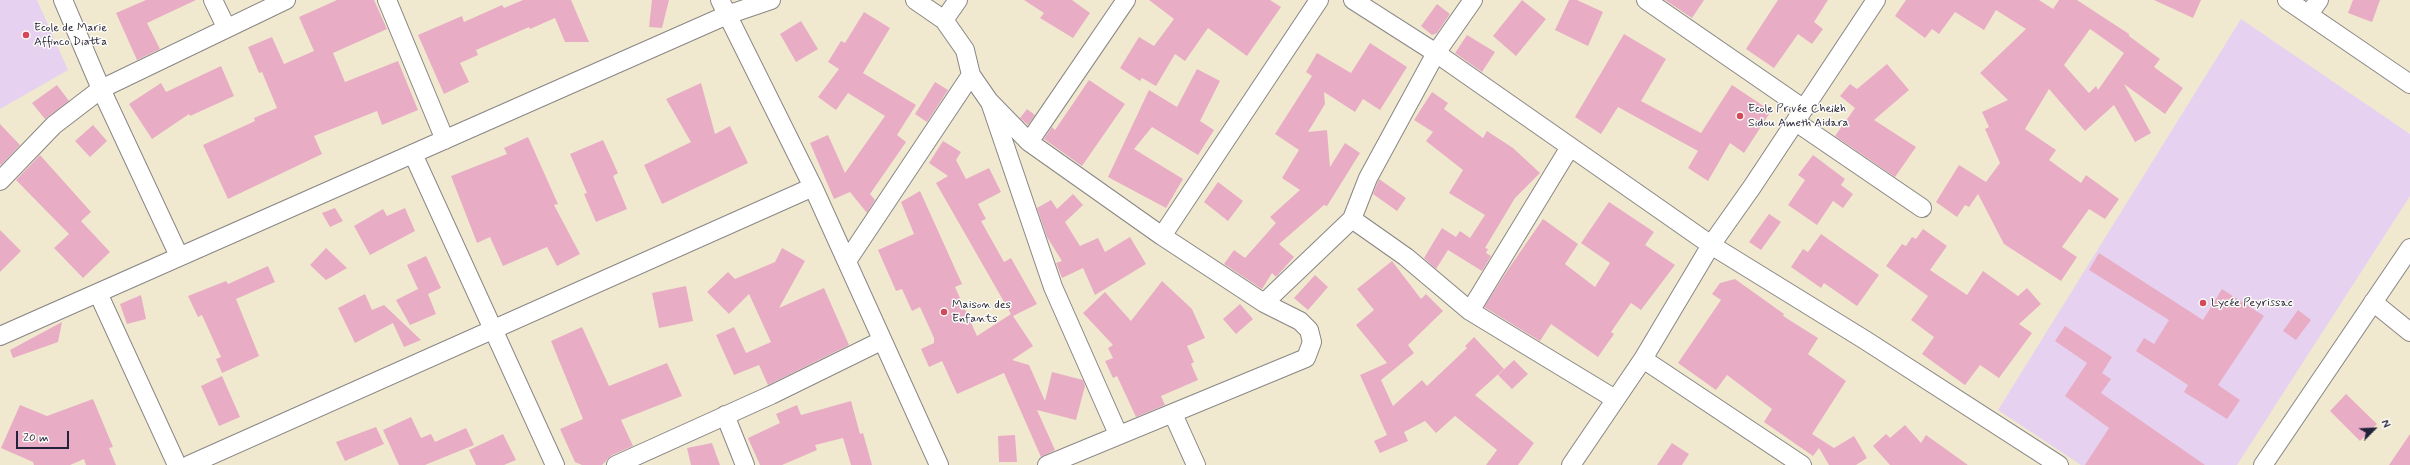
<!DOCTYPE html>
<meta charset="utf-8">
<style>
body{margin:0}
#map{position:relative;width:2410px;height:465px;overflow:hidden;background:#f0e9cf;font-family:Mynerve,sans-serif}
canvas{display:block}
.north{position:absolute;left:2354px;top:409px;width:40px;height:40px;-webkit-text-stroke:3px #fdfcf7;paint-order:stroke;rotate:66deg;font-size:11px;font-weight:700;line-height:16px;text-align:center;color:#22223b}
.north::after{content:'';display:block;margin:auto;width:14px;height:18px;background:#22223b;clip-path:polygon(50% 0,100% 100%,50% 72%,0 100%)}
.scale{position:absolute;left:16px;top:431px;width:53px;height:18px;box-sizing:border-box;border:2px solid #22223b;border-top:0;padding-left:5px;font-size:12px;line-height:14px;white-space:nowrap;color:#22223b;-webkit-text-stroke:3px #fdfcf7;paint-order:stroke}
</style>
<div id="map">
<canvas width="2410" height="465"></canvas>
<div class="north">N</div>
<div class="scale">20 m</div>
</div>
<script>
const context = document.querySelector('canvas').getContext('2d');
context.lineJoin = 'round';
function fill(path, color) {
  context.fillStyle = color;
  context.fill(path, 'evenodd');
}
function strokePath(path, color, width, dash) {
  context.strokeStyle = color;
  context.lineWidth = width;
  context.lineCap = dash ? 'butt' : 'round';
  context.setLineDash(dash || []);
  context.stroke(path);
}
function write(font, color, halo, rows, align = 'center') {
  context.font = font + ' Mynerve,sans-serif';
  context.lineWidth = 3;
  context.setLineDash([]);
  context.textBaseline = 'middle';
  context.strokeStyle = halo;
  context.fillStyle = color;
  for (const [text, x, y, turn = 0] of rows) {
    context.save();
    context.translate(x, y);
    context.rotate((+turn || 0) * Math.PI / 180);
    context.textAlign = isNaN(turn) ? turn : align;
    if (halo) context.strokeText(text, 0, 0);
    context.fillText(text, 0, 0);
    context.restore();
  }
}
const built = new Path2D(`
 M0,0H37L68,70L0,109Z
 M2241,19L2410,134V196L2237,465H2081L1998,410Z`);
const building = new Path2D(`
 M146,0H196L147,23L160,49L137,60L116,13Z
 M337,0H374L387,29L333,53L345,82L398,61L418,110L382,125L377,111L314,136L322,154L228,199L203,145L255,121L254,118L277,108L262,72L259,73L248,47L272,37L284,64L314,51L299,17Z
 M523,0H571L589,42H565L555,18L530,29L529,27L476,50L478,55L460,63L469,82L444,94L418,35L462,16L464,22L502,5L504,8Z
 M652,0H669L662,28L649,27Z
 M1024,0H1072L1090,13L1073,38L1040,18L1044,13Z
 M1149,0H1270L1281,7L1247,56L1208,28L1185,61L1175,54L1156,86L1142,78L1140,81L1120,68L1139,37L1154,46L1174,19Z
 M1522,0L1546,19L1516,56L1493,36Z
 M1569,0H1577L1603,12L1588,46L1555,30Z
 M1665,0H1704L1692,18Z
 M1778,0H1828L1814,22L1823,29L1812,44L1798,34L1774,68L1746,49Z
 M1906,0H2039L2053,9L2059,0H2077L2129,34V36L2160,59L2154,67L2183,88L2165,114L2124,84L2151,133L2135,142L2114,105L2085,131L2049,89L2025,129L2056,150L2049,160L2081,183L2086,175L2119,199L2105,219L2089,209L2062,247L2077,257L2061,281L2004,244L1978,194L1969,207L1965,205L1957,217L1936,202L1959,165L1986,182L2000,163L1985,129L1989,127L1982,112L2008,100L1980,73L2026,29L1996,10L1984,30L1955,12L1939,34L1932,29L1925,38L1895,16ZM2090,29L2124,53L2098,90L2096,86L2089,93L2064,65Z
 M2154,0H2201L2193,18Z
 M2353,0H2380L2372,22L2348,13Z
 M1437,4L1450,14L1437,33L1432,35L1421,26Z
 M864,12L890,28L863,73L916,105L897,135L906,142L870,194L875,200L867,213L850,192L834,199L810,143L828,135L845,173L885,116L848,93L836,110L818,97L839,69L828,62L841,41L845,43Z
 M801,21L818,49L796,62L780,34Z
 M1624,34L1666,59L1641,101L1701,133L1732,85L1771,111L1744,153L1730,143L1708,181L1688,168L1698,151L1618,107L1601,134L1575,117Z
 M1467,35L1495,52L1482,72L1455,53Z
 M1370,43L1407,67L1380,110L1363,99L1355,112L1324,92L1325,104L1308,132L1327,130L1330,167L1345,143L1360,153L1327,206L1324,205L1279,244L1294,257L1276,277L1272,273L1262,289L1224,264L1234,250L1245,258L1276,223L1270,217L1300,190L1282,178L1299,150L1275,134L1312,76L1306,72L1317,53L1351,73Z
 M1887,64L1909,90L1874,120L1916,147L1895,177L1835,136L1855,108L1840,96L1850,84L1857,89Z
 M221,66L234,96L190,116L189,114L152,139L129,104L161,83L166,92Z
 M1197,69L1220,81L1200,121L1214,130L1198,155L1152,127L1134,149L1183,179L1166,208L1108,177L1149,90L1177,107Z
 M1089,80L1125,104L1082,166L1044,139L1052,127L1055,130Z
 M935,82L948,90L927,122L915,114Z
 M701,83L715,134L730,126L748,163L662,204L644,165L691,142L666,99Z
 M57,85L69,101L45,119L32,103Z
 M1432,92L1448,103L1444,109L1483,138L1487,131L1513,148L1540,173L1515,198L1485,248L1488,249L1486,253L1491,256L1482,271L1448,250L1436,269L1424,258L1442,228L1456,237L1460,231L1470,238L1485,215L1449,193L1463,170L1426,141L1433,132L1414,120Z
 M1027,109L1035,115L1028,125L1020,118Z
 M0,124L20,145L1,165L0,164Z
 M93,125L107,141L90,157L75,141Z
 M528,137L558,204L554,205L580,254L557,266L547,247L503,266L490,237L477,243L451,176L507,154L504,148Z
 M603,140L618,173L613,176L627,209L596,222L584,194L587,193L570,154Z
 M943,141L961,152L956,160L966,179L989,168L1001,192L978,204L986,219L981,221L1004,262L1011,258L1037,304L1013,316L1033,346L1012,360L1029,365L1045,401L1052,372L1083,380L1085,386L1076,420L1037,410L1055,450L1041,457L1004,373L957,394L942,361L929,367L921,349L934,343V338L920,307L912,311L902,289L896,291L878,250L914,234L901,202L920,191L962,284L955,287L977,336L1011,314L936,183L948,176L929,163Z
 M40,155L91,212L81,221L110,252L83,278L54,248L69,234L16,180Z
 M1813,155L1845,179L1841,185L1853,194L1843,208L1833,201L1817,225L1788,205L1805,180L1798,175Z
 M1379,179L1406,198L1397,211L1373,194Z
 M1218,182L1243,201L1228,221L1204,202Z
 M1073,194L1083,205L1065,222L1080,246L1098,238L1105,252L1130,237L1146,264L1095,295L1083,268L1062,278L1056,263L1062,261L1047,237L1037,208L1051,200L1057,209Z
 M1609,202L1654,232L1645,245L1675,265L1641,310L1631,303L1611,332L1614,334L1598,357L1551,324L1540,341L1484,307L1509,268L1543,219L1578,244L1565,264L1595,287L1610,263L1581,243Z
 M335,208L343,221L330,227L322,213Z
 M405,208L415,231L370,255L354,226L383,209L387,216Z
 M1769,214L1781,222L1761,250L1749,242Z
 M1923,229L1947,246L1930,270L1967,295L1983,271L2018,296L2027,288L2041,304L2019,324L2032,333L1999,378L1980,365L1965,385L1922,354L1934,337L1911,320L1928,296L1886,266L1902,244L1906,246L1912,237L1916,239Z
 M0,230L21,251L0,272Z
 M1821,234L1879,275L1857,306L1824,283L1821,288L1791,267L1803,249L1808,252Z
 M326,248L347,268L326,280L310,265Z
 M782,248L805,261L779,308L824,288L849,345L768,385L759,365L734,375L716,335L734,327L746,353L771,342L749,294L729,314L707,292L728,272L735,279L775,262Z
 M2099,253L2203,320L2222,289L2264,316L2218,385L2240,400L2227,419L2184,392L2188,385L2136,351L2144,338L2154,344L2169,320L2089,270Z
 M426,256L441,288L428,294L436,314L410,325L396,300L418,289L407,265Z
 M1392,261L1421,299L1426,294L1443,311L1408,345L1414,353L1381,380L1393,406L1422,380L1427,386L1467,348L1465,346L1474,337L1504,369L1475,395L1534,443L1518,465H1486L1497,450L1455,416L1436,433L1425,421L1404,432L1408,441L1380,453L1374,441L1387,435L1360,375L1387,363L1356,325L1374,310L1357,289Z
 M268,266L275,282L236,299L259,356L222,373L216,359L221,357L202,315L198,317L188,296L226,281L228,284Z
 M1315,275L1328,287L1308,310L1294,298Z
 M1735,279L1784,314L1783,316L1818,338L1808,354L1846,381L1812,434L1834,448L1854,436L1867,458L1856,465H1829L1819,448L1813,456L1764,422L1772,409L1727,375L1716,390L1678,363L1721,300L1712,294L1720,283Z
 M1162,281L1192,309L1205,338L1187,346L1194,362L1191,364L1198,380L1161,396L1165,405L1136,417L1117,376L1113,378L1105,361L1113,358L1108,348L1113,345L1083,313L1105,292L1131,321Z
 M686,286L693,321L659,328L652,293Z
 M365,294L372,310L384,305L421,340L404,347L393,323L355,343L338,308Z
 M141,295L146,319L127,324L120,304Z
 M1240,304L1253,319L1236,334L1223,319Z
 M2298,310L2311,320L2296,340L2283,331Z
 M62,322L58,342L13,358L10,350Z
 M2065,326L2112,357L2102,373L2111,379L2101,393L2205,465H2085L2109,428L2065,396L2087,363L2055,341Z
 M582,327L609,386L667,363L682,396L621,420L633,446L612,455L602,465H582L575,462L560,429L583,419L551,341Z
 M1514,360L1528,374L1512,389L1498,375Z
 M222,376L240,417L219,426L201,386Z
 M2346,394L2377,424L2360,441L2330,411Z
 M93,399L113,447L109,448L116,465H86L84,459L70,465H34L33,462L1,448L20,405L47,416Z
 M851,401L860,434L863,433L872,465H851L843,438L815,445L817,450L782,465H760L748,438L780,423L776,414L797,405L801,415Z
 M411,417L421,438L431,434L435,442L466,428L474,445L425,465H399L383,430Z
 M1905,425L1921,443L1926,435L1968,465H1890L1873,446L1886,434L1890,438Z
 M376,427L384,444L345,461L336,442Z
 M503,434L516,460L504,465H476L469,450Z
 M2410,434V465H2389Z
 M1015,435L1017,462H999L998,436Z
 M712,443L720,465H691L687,448Z
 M1672,443L1689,454L1682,465H1657Z`);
const street = new Path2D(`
 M63,0L101,89L179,256
 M213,0L226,27
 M387,0L445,140
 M720,0L813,187L939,465
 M915,0L944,20L965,50L971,75L989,101L1029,142L1162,236L1264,303L1300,321L1309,330L1312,342L1306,358L1047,465
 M1353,0L1436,53L1711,245L1865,340L2059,465
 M1646,0L1804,109
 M2287,0L2410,84
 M2309,14L2319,0
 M944,20L958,0
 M991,105L1053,287L1118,434
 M1796,122L1922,208
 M1029,142L1126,0
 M413,154L555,465
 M0,181L54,125L101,89L286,0
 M1352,219L1406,257L1470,311L1615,399
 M1162,236L1319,0
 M847,261L971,75
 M98,293L177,465
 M2373,302L2410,332
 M1264,303L1352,219L1368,178L1436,53L1473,0
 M1470,311L1570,147
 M0,336L727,15L771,0
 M1643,359L1802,465
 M1173,414L1196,465
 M725,415L745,465
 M189,465L813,187
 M616,465L771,395L881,341
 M1571,465L1643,359L1711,245L1752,187L1876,0
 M2263,465L2410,248`);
const markers = [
 [26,35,4,"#d1495b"],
 [1740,116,4,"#d1495b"],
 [2203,303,4,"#d1495b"],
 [944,312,4,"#d1495b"]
];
const poiNames = [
 ["Ecole de Marie",34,28],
 ["Affinco Diatta",34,42],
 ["Ecole Privée Cheikh",1748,109],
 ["Sidou Ameth Aidara",1748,123],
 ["Lycée Peyrissac",2211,303],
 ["Maison des",952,305],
 ["Enfants",952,319]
];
fill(built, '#e6d2f0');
fill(building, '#e8adc5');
strokePath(street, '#898685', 20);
strokePath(street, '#fff', 18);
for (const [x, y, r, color] of markers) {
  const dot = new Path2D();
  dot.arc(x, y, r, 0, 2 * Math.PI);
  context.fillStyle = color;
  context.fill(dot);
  strokePath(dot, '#fdfcf7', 1.5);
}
write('12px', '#22223b', '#fdfcf7', poiNames, 'left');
</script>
